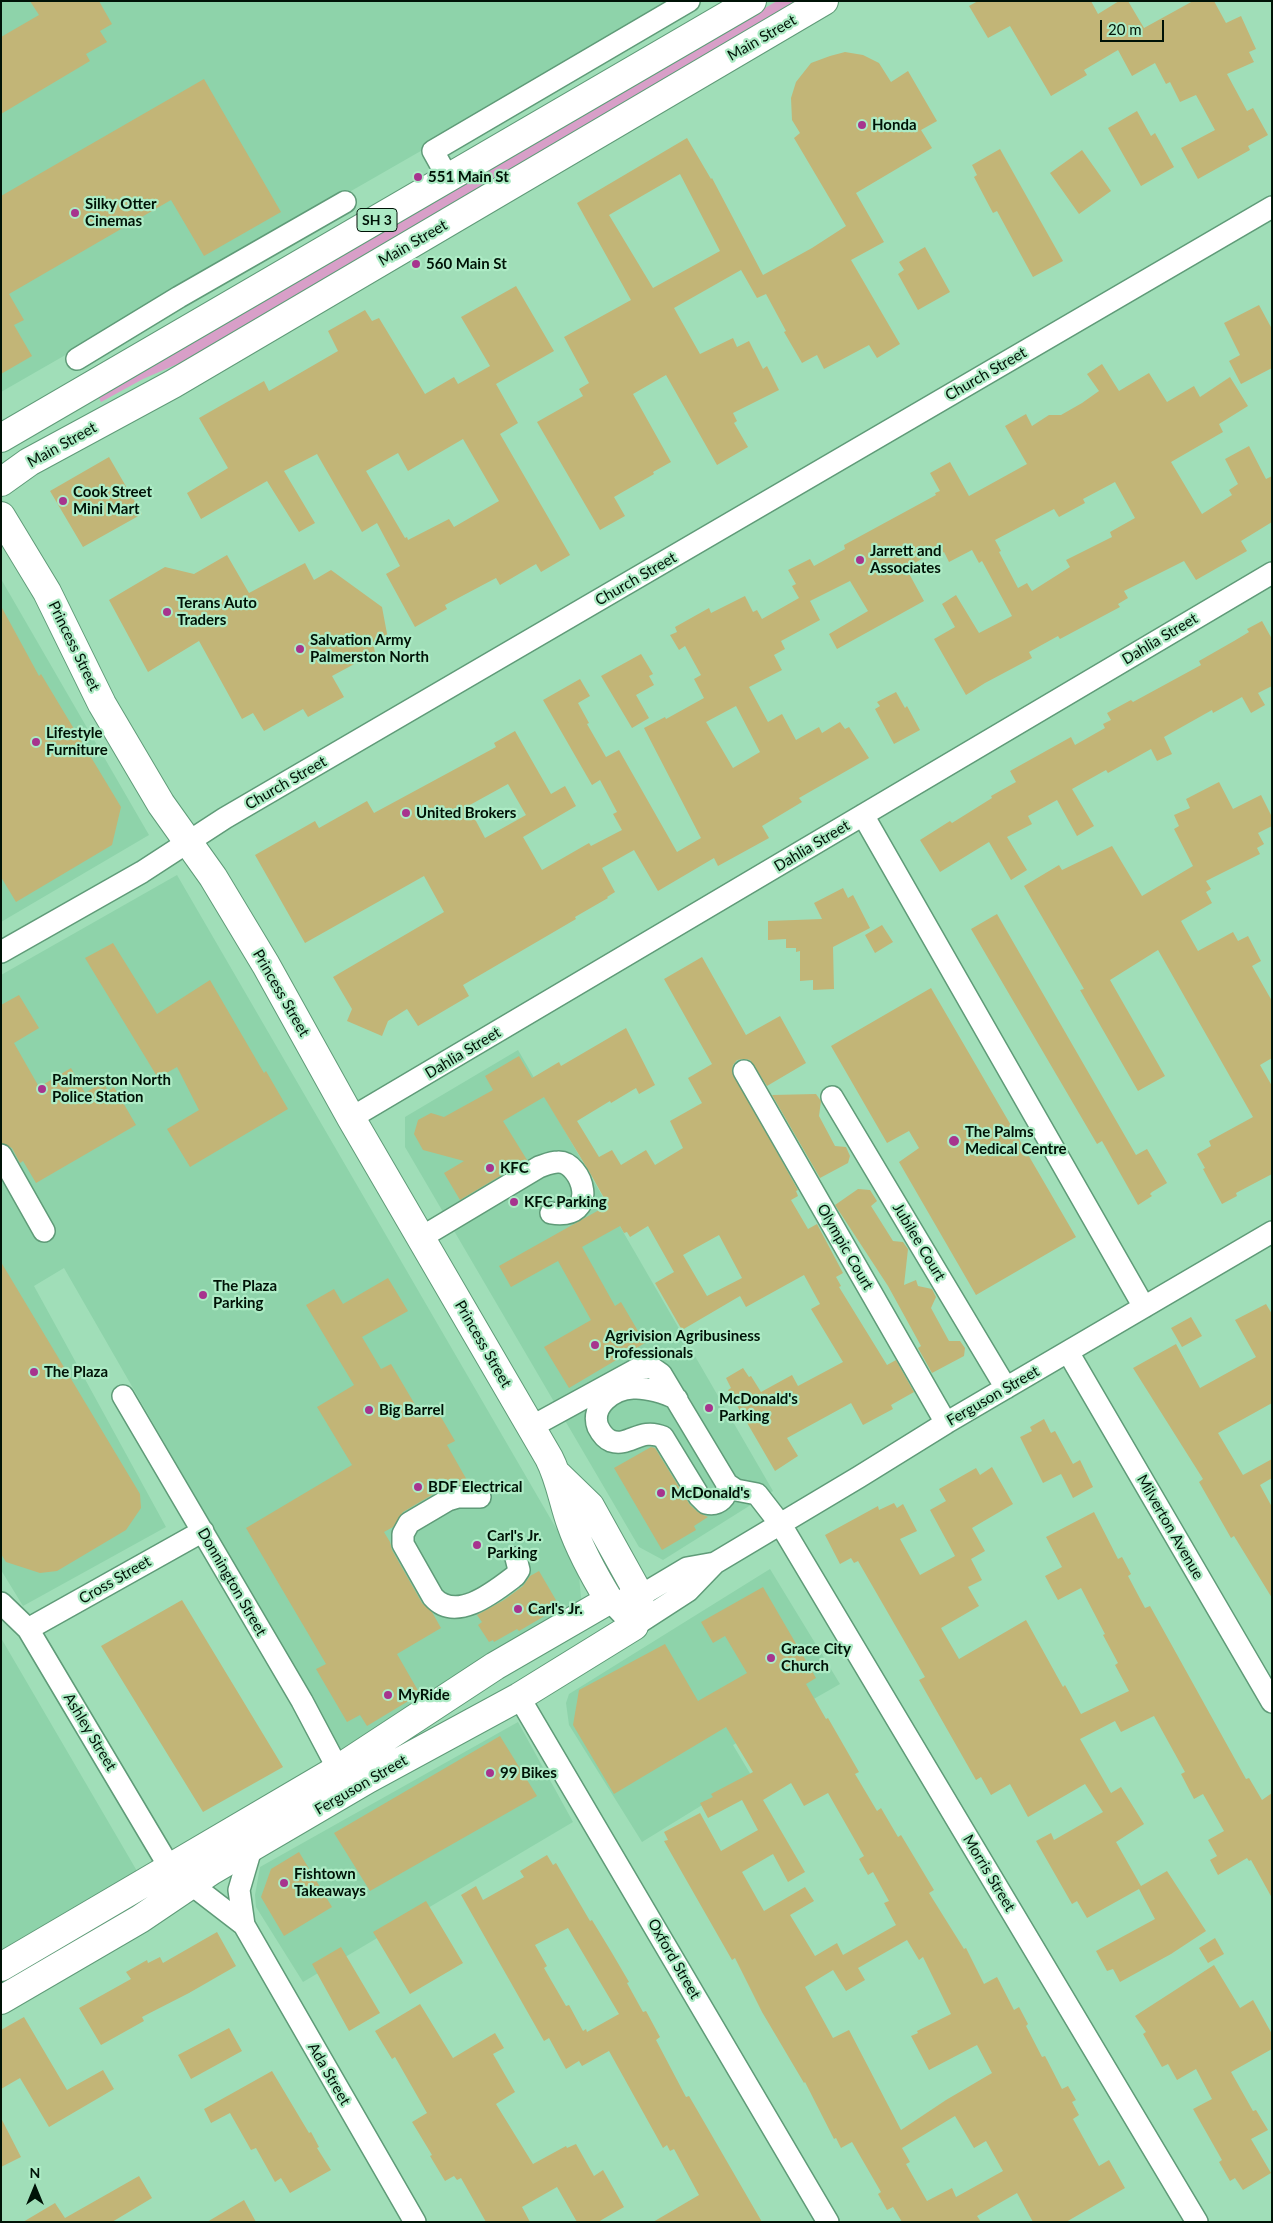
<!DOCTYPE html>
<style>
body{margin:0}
#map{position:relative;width:1273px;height:2223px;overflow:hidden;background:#a0deb8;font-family:Lato,sans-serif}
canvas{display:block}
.frame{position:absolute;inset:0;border:2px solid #001307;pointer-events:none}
.north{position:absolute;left:10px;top:2163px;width:50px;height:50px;-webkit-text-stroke:4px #adebc5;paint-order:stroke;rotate:0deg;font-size:14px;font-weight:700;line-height:20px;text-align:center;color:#001307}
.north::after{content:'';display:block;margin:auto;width:18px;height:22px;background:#001307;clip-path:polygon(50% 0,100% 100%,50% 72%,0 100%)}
.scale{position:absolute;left:1100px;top:20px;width:64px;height:22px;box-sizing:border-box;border:2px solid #001307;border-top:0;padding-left:6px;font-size:15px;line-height:18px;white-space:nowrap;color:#001307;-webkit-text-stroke:4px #adebc5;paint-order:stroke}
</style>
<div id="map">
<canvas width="1273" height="2223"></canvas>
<div class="frame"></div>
<div class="north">N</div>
<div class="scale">20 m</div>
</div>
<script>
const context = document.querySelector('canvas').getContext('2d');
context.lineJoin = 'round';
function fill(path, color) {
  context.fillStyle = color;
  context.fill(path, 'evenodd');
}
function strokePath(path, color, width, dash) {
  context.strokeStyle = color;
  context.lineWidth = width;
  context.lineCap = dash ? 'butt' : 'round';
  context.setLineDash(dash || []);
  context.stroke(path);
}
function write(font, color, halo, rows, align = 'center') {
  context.font = font + ' Lato,sans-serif';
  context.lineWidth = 4.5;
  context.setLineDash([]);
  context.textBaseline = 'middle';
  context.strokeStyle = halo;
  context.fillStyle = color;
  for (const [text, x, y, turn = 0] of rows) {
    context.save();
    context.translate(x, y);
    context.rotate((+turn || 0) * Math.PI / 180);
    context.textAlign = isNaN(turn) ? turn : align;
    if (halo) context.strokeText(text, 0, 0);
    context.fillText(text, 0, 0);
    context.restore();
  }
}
const built = new Path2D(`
 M1,1H682L1,392Z
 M1,579L149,835L1,922Z
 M177,875L578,1566L582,1607L342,1752L64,1268L34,1286L166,1527L23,1606L1,1570V975Z
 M518,1050L773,1491L663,1560L639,1547L405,1147V1117Z
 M770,1569L840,1684L733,1745L751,1775L642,1842L569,1725L566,1703L569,1694Z
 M1,1638L137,1871L1,1950Z
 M518,1722L573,1822L303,1982L256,1907L255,1895L260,1867Z`);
const green = new Path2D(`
 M777,1H800L189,359L143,379L101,402L99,398Z`);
const building = new Path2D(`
 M30,1H99L112,24L100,31L107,42L86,54L90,61L1,114V37L39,15Z
 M978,1H1091L1098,14L1119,1H1128L1144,28L1193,1H1214L1226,23L1241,16L1256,49L1249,52L1254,62L1227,74L1247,111L1253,108L1268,135L1248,146L1250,150L1198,179L1181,148L1215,130L1196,95L1180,102L1170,82L1166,84L1155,63L1132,76L1118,50L1084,70L1087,75L1051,96L1010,26L988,38L969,6Z
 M845,52L863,55L879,63L891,82L908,71L937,121L921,130L932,148L856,193L884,242L851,260L900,344L877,358L869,345L824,369L817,355L802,363L784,332L786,331L766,294L757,298L741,270L674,308L700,354L733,338L737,347L749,341L763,369L767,366L779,390L733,413L737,421L734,423L748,447L717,465L666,375L633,394L671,462L653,472L654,474L614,497L625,516L600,530L537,422L583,396L579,389L589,383L564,337L631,300L577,203L687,138L711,179L712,178L763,275L812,248L846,226L794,138L800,133L792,120L791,98L796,82L811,63L830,56ZM680,174L720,251L653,288L609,215Z
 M204,79L281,212L204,256L171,200L9,294L24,320L14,325L32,356L1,374V196Z
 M1137,111L1151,136L1155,133L1174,167L1141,186L1108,128Z
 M1000,149L1063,261L1033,277L997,211L993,213L974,177L977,175L972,165Z
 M1082,150L1111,191L1079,214L1050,173Z
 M925,247L950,292L918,310L898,274L904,270L899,262Z
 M516,286L554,351L496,384L518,423L500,434L570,555L541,572L536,564L500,585L496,578L445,605L447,609L415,627L386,574L400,566L377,523L362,532L317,454L284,471L315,523L299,532L267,481L201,519L187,493L228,468L199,418L264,381L269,391L338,351L328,331L365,310L372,321L379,318L425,394L454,377L458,384L490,366L461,317ZM463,439L499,501L454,527L449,519L408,540L407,537L405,538L366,471L398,453L408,471Z
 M1259,305L1272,329V368L1241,384L1229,361L1240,355L1224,323Z
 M1102,364L1119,391L1149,373L1167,402L1194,386L1200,397L1230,377L1248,406L1219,424L1223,432L1171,462L1202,514L1232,495L1229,490L1238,484L1225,459L1249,446L1266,479L1272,476V522L1241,541L1247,551L1196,580L1184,561L1124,591L1128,598L1118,604L1120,607L1060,639L1058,636L1029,652L1032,658L985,683L966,695L934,639L955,627L942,604L956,595L979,633L1012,616L982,561L979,563L972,550L949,562L944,552L936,556L934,552L906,568L924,601L837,649L829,634L868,611L850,581L810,601L820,620L781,641L785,649L774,655L782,670L749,687L768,722L782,714L796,740L819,727L822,733L840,722L845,729L849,727L869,758L799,798L802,802L762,826L769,838L718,866L714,858L658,891L634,850L602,868L615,892L607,897L608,898L575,917L576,919L463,985L469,996L418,1026L407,1009L388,1021L382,1036L347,1021L352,1009L333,977L444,912L424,876L305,943L255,855L315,821L319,828L367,801L374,813L496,747L494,743L515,731L551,794L565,786L576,806L523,837L542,870L589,843L591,846L622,830L613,814L617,812L600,780L592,785L543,700L580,679L590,696L578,703L589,723L587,724L606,757L619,750L677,852L701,838L644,728L665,717L666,719L704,698L694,679L701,675L685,646L679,650L670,635L677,632L675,627L709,608L711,613L745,596L753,612L757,610L762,619L799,598L792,586L796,584L788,570L810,559L814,566L845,549L844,545L936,495L935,493L940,491L930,473L950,462L969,496L1027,464L1005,426L1026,414L1032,426L1049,415H1061L1082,403L1099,391L1087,374ZM1115,482L1135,518L1110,532L1112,537L1066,560L1070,567L1032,591L1027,583L1018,588L999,552L1001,551L995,540L1054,509L1059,517L1085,503L1083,499ZM736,706L760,752L733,768L706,722ZM508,784L526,815L485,838L468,806Z
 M109,457L142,514L83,547L50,491Z
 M227,555L249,593L305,563L314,580L331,570L382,607L388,639L373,642L375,653L332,676L344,697L308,717L303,709L264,731L253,713L242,719L199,641L148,672L109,600L165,567L194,574Z
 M1,606L39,676L41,674L121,807L112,845L16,902L1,877Z
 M1262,621L1272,639V686L1258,693L1265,705L1251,713L1242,697L1213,713L1212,710L1164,737L1172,754L1157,761L1151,749L1108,773L1106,770L1072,789L1094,826L1077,836L1057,800L1028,816L1032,824L1007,837L1027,870L1011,880L989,842L940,872L920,840L950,821L952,823L992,798L991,796L1016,782L1010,771L1071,737L1075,745L1105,728L1103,724L1111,720L1107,713L1131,700L1133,702L1201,665L1199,661L1234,641L1249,632L1247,629Z
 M641,654L653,674L649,676L654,685L636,695L649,718L632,728L601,676Z
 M896,692L905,708L907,706L920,730L894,744L875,709L880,706L877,702Z
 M1219,782L1233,809L1261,795L1272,817V826L1258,833L1264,844L1257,848L1260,854L1206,881L1211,889L1206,892L1212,903L1181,921L1198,951L1233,932L1238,941L1248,936L1261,961L1252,966L1272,1001V1058L1260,1065L1272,1086V1174L1236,1193L1237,1196L1222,1204L1203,1169L1205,1168L1197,1154L1211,1146L1209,1141L1253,1117L1158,950L1110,980L1165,1076L1138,1091L1080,990L1084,989L1024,886L1059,865L1062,870L1112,846L1142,896L1193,866L1174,829L1179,826L1174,815L1190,808L1186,799Z
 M843,888L848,898L853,895L870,928L833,947L834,989L813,990V980L800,981V951L796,952V948H786V939L768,940V921L822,919L814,903Z
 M997,914L1136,1155L1147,1149L1167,1183L1152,1192L1150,1194L1152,1196L1138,1205L1102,1141L1097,1144L971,929Z
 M882,925L893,942L875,953L865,935Z
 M113,943L157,1014L210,980L264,1073L266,1071L288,1109L190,1167L167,1129L199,1110L177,1067L158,1078L85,958Z
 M702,957L746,1035L780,1016L806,1063L767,1086L750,1060L744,1059L737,1060L733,1065L732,1071L798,1190L796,1191L798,1196L791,1200L808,1229L817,1224L843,1273L836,1277L841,1286L839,1287L887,1365L896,1360L914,1392L891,1405L893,1409L863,1425L851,1403L787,1438L798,1456L775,1471L728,1390L731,1388L726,1378L743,1368L749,1377L751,1376L761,1392L792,1375L798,1386L843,1362L811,1309L820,1304L804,1275L746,1307L740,1296L682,1330L655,1283L674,1272L648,1226L630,1237L627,1232L624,1233L620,1226L582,1247L615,1306L621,1302L645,1343L569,1388L544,1347L591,1320L558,1261L511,1287L499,1266L608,1205L590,1173L544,1097L503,1121L527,1160L460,1200L444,1173L464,1161L423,1150L414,1134L418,1120L431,1113L444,1117L493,1090L485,1076L519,1056L532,1078L559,1062L561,1066L626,1028L655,1085L639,1094L636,1088L611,1103L610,1101L577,1121L599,1157L612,1150L621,1165L646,1150L655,1165L683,1148L670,1121L702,1103L688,1078L712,1064L664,979ZM719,1235L742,1278L707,1296L683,1255Z
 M931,988L1076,1237L976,1295L899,1162L919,1148L909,1131L887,1143L831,1046Z
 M19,995L39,1028L14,1043L39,1087L71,1068L85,1093L103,1082L108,1091L114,1087L136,1125L36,1183L23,1161L20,1163L12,1148L1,1143V1005Z
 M816,1094L821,1101L819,1116L835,1146L846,1147L850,1156L848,1163L820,1178L772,1095Z
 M858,1189L870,1190L877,1201L871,1206L893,1241L903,1242L908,1249L904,1285L916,1280L918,1286L932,1289L936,1297L931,1308L949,1341H960L965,1348L964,1356L932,1373L918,1348L921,1346L888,1286L835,1205Z
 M1,1262L140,1494L141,1508L126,1530L57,1571L40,1573L6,1562L1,1554Z
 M388,1278L408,1311L362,1337L381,1369L391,1364L420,1413L434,1405L455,1441L447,1445L468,1482L442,1489L403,1512L393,1527L384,1532L390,1542L392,1550L422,1603L432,1612L441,1628L397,1654L420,1694L367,1726L360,1715L347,1722L316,1669L326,1664L246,1528L352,1465L317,1407L354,1385L306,1305L334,1289L343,1304Z
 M1266,1304L1272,1314V1403L1218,1433L1243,1475L1272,1459V1478L1260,1485L1272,1507V1598L1234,1536L1231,1538L1199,1482L1203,1479L1133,1368L1176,1344L1200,1388L1256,1357L1235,1320Z
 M1191,1317L1202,1336L1182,1347L1171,1328Z
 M1044,1419L1051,1433L1055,1431L1073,1464L1080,1460L1093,1487L1073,1498L1061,1474L1043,1483L1020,1437L1032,1431L1030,1427Z
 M651,1447L655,1448L690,1505L698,1512L708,1517L694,1526L696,1530L662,1550L614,1468Z
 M992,1467L1013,1504L972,1528L985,1551L971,1559L982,1580L968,1587L979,1606L941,1628L959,1659L1026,1620L1063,1687L1065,1685L1081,1714L1129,1691L1115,1665L1118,1663L1103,1635L1105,1634L1081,1588L1058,1600L1045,1576L1062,1567L1046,1537L1094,1512L1118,1559L1122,1557L1131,1574L1128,1576L1145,1608L1150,1606L1246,1779L1249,1778L1262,1800L1272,1793V1898L1251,1860L1249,1861L1247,1858L1218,1875L1210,1860L1217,1856L1208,1840L1224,1831L1203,1794L1194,1799L1181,1774L1185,1772L1154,1716L1121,1732L1115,1721L1080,1739L1111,1793L1121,1787L1144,1824L1116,1842L1141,1886L1167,1871L1206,1931L1171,1954L1120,1982L1113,1969L1107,1971L1096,1951L1155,1919L1139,1889L1087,1918L1077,1901L1072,1904L1036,1841L1051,1833L1054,1840L1103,1812L1085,1784L1028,1817L1010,1784L991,1795L981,1777L976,1780L919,1680L925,1677L858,1561L854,1563L851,1558L840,1564L825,1535L878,1506L879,1510L894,1503L897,1508L903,1504L917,1531L900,1539L920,1575L955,1556L930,1510L946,1501L939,1489L976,1468L980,1475Z
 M539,1571L560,1607L519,1631L517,1629L494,1642L493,1640L489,1642L478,1625L482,1622L477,1615L504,1600L523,1586L530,1576Z
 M763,1587L816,1678L806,1684L826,1719L828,1718L859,1772L855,1774L877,1811L881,1808L898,1837L901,1835L934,1890L929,1893L964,1949L966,1948L984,1984L997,1977L1014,2010L1019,2007L1028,2024L1026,2026L1042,2057L1045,2056L1062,2089L1068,2086L1076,2100L1072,2102L1079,2115L1073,2119L1099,2166L1109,2160L1125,2188L1066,2222H1033L1017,2193L977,2216L981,2222H902L893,2207L887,2210L878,2194L881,2192L852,2142L841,2148L836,2138L834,2139L805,2082L804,2083L762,2012L735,1958L732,1960L664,1841L668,1840L664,1832L700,1813L721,1851L758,1830L742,1800L708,1818L700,1803L713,1797L711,1794L753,1772L726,1727L614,1794L573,1725L579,1690L665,1644L698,1701L747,1673L725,1636L713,1643L701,1622ZM791,1783L804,1806L828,1793L864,1856L859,1859L868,1875L873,1872L889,1901L884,1903L896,1925L843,1955L837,1943L815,1956L790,1915L814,1901L805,1887L764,1911L742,1872L773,1854L788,1882L805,1872L763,1800ZM907,1940L919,1960L923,1957L951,2014L917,2031L918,2033L911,2036L929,2070L977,2045L992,2073L946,2100L901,2130L849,2030L833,2038L805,1987L833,1970L846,1991L865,1980L858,1968ZM955,2116L974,2148L986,2141L1003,2171L956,2197L952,2188L927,2201L906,2164L910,2162L902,2148Z
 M182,1600L283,1767L203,1812L101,1646Z
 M500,1736L537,1796L370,1891L334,1833Z
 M299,1852L332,1907L284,1936L261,1897L271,1869Z
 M547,1855L553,1865L556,1863L590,1921L592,1920L612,1953L629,1982L627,1983L643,2012L646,2011L660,2037L656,2040L686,2097L689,2096L762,2222H653L699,2195L674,2149L670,2151L667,2145L663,2148L609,2051L582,2066L579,2061L566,2069L549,2038L544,2041L461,1895L476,1886L483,1900L524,1877L520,1871ZM568,1928L619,2014L587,2032L586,2029L583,2031L569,2005L566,2006L544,1968L547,1966L535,1945Z
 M426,1901L463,1963L410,1994L373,1932Z
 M217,1932L236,1966L189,1993L142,2017L144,2021L101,2045L79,2008L131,1979L126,1972L147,1960L148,1963L160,1957L163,1963Z
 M1215,1938L1224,1954L1208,1963L1199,1948Z
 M341,1947L380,2013L349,2031L312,1964Z
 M1214,1965L1240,2008L1253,2000L1272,2034V2049L1231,2072L1253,2111L1256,2110L1268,2130L1251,2139L1271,2173L1243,2190L1235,2178L1230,2181L1219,2162L1222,2160L1193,2109L1212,2099L1196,2069L1177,2080L1168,2064L1162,2067L1143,2034L1146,2032L1135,2016Z
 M420,2004L453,2058L495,2033L504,2048L493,2054L515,2092L496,2104L533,2164L566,2146L567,2148L576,2144L594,2176L603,2170L624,2207L598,2222H577L557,2187L522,2207L530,2222H486L461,2178L457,2180L454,2176L445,2181L430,2156L432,2155L412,2122L427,2113L395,2057L392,2059L375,2031Z
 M24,2017L67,2090L103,2070L114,2089L49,2127L20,2078L1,2089V2030Z
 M229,2028L242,2051L191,2079L178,2055Z
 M272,2071L309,2133L311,2132L319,2147L317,2148L331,2170L290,2193L281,2178L275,2182L256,2148L251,2150L230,2113L211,2123L204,2109Z
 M1,2118L21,2157L1,2167Z
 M139,2176L152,2198L112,2222H23L55,2203L65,2218Z
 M244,2200L256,2222H207Z`);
const minor = new Path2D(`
 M448,178L433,151L689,1
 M77,359L179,297L345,202
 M863,815L1144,1307
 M1,952L142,872L225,818L1272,207
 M744,1071L946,1423
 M832,1097L1006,1388
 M351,1118L1272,573
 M1,1155L44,1231
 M422,1237L539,1167C545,1165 551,1162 558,1162C582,1161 602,1221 551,1213
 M1068,1352L1272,1702
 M123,1396L302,1701L338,1769
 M677,1399C666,1393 646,1387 633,1388C613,1389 590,1406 598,1427C601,1433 606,1439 611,1441C630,1447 640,1427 663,1437L699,1496L706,1503C719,1506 728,1497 727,1484
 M531,1427L639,1368L651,1367L661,1374L727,1484L736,1490L757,1494L781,1525L1197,2222
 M480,1497H458L448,1500L409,1523L403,1534V1544L433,1597C456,1623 494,1592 515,1576L519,1570L516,1558
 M626,1598L640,1596L687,1568L715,1563
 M609,1600L634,1626L688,1591L715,1563L859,1477L946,1423L1272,1232
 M1,1603L28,1629L170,1868L244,1925
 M28,1629L203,1531
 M519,1697L828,2222
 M251,1849L239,1890L244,1925L415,2222`);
const major = new Path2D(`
 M1,516L47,592L102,704L161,804L213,877L266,965L351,1118L549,1458C560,1479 563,1502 571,1524C580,1550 595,1577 609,1600L495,1666L338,1769L1,1967
 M1,2000L140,1919L211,1871L368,1779L519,1697L634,1626L640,1596L590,1506L558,1475`);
const highway = new Path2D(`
 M1,438L752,1
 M1,482L29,462L173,384L824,1`);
const markers = [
 [862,125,5,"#a7348e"],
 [418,177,5,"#a7348e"],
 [75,213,5,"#a7348e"],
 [416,264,5,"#a7348e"],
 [63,501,5,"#a7348e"],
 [860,560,5,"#a7348e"],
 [167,612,5,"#a7348e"],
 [300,649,5,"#a7348e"],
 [36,742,5,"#a7348e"],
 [406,813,5,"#a7348e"],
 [42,1089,5,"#a7348e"],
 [954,1141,6,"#a7348e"],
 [490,1168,5,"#a7348e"],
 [514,1202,5,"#a7348e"],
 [203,1295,5,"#a7348e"],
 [595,1345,5,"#a7348e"],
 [34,1372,5,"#a7348e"],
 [709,1408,5,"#a7348e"],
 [369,1410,5,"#a7348e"],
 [418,1487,5,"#a7348e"],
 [661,1493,5,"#a7348e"],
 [477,1545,5,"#a7348e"],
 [518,1609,5,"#a7348e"],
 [771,1658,5,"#a7348e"],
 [388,1695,5,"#a7348e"],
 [490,1773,5,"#a7348e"],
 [284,1883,5,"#a7348e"]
];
const shields = [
 [377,220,40]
];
const shieldNames = [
 ["SH 3",377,220]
];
const streetNames = [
 ["Main Street",762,38,-30],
 ["Main Street",413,243,-30],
 ["Church Street",986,374,-30],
 ["Main Street",62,445,-29],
 ["Church Street",636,579,-30],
 ["Dahlia Street",1160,639,-31],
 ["Princess Street",74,646,64],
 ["Church Street",286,783,-30],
 ["Dahlia Street",812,846,-31],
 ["Princess Street",281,993,60],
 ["Dahlia Street",463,1053,-31],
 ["Jubilee Court",919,1242,59],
 ["Olympic Court",845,1247,60],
 ["Princess Street",483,1344,60],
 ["Ferguson Street",993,1396,-30],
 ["Milverton Avenue",1170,1527,60],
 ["Cross Street",115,1580,-30],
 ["Donnington Street",232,1582,60],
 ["Ashley Street",90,1732,59],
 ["Ferguson Street",361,1785,-30],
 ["Morris Street",989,1873,59],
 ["Oxford Street",674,1959,60],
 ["Ada Street",329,2074,60]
];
const poiNames = [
 ["Honda",872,125],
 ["551 Main St",428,177],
 ["Silky Otter",85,204],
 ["Cinemas",85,221],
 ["560 Main St",426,264],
 ["Cook Street",73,492],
 ["Mini Mart",73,509],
 ["Jarrett and",870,551],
 ["Associates",870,568],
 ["Terans Auto",177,603],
 ["Traders",177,620],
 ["Salvation Army",310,640],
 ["Palmerston North",310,657],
 ["Lifestyle",46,733],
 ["Furniture",46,750],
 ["United Brokers",416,813],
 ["Palmerston North",52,1080],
 ["Police Station",52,1097],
 ["The Palms",965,1132],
 ["Medical Centre",965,1149],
 ["KFC",500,1168],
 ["KFC Parking",524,1202],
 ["The Plaza",213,1286],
 ["Parking",213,1303],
 ["Agrivision Agribusiness",605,1336],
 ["Professionals",605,1353],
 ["The Plaza",44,1372],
 ["McDonald's",719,1399],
 ["Parking",719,1416],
 ["Big Barrel",379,1410],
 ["BDF Electrical",428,1487],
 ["McDonald's",671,1493],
 ["Carl's Jr.",487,1536],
 ["Parking",487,1553],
 ["Carl's Jr.",528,1609],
 ["Grace City",781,1649],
 ["Church",781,1666],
 ["MyRide",398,1695],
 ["99 Bikes",500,1773],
 ["Fishtown",294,1874],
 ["Takeaways",294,1891]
];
fill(built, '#8ed3aa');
fill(green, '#d89fc8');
fill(building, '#c2b577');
strokePath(minor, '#5f9b78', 24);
strokePath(major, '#5f9b78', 30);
strokePath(highway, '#5f9b78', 30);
strokePath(minor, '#fff', 21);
strokePath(major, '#fff', 28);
strokePath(highway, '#fff', 28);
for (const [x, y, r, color] of markers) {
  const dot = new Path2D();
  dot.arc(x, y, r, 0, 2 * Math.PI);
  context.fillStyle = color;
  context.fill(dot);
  strokePath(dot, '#adebc5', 2);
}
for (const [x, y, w] of shields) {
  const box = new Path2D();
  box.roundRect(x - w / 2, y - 11.5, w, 23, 4);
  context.fillStyle = '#adebc5';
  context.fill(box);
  strokePath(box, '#001307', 1);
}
write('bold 14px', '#001307', null, shieldNames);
write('15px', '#001307', '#adebc5', streetNames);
write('bold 15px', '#001307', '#adebc5', poiNames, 'left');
</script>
